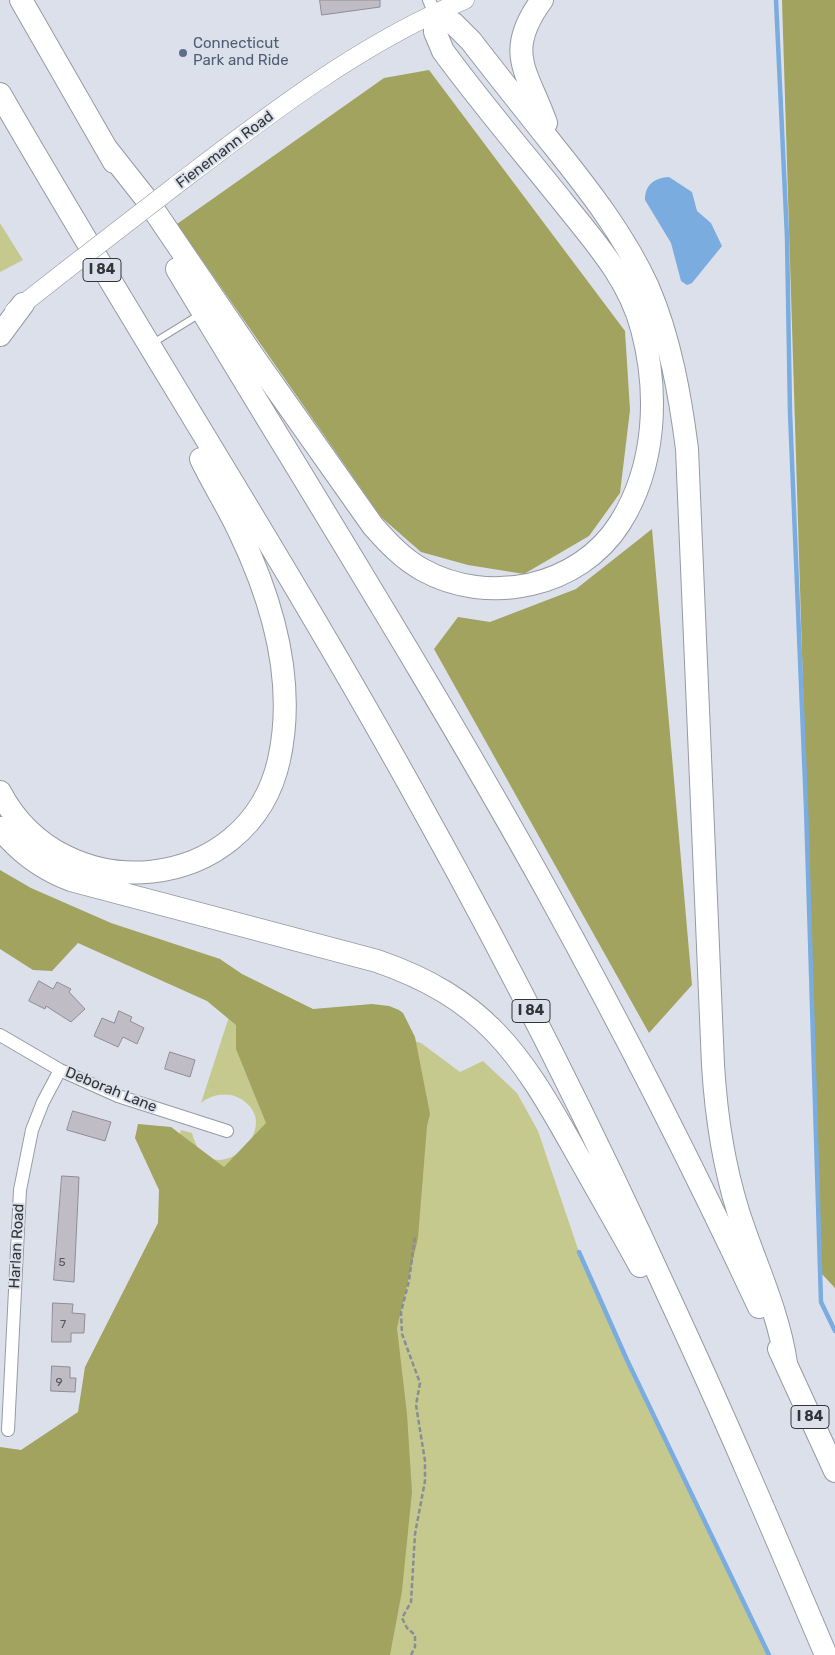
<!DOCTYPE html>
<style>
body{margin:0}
canvas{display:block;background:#dbe0eb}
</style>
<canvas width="835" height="1655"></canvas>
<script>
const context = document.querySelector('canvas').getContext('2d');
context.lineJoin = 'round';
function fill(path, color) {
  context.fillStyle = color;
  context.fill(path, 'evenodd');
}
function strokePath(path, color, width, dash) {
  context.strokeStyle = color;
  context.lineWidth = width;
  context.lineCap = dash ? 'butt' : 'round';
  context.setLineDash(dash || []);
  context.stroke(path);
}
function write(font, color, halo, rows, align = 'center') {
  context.font = font + ' Rubik,sans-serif';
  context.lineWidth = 4;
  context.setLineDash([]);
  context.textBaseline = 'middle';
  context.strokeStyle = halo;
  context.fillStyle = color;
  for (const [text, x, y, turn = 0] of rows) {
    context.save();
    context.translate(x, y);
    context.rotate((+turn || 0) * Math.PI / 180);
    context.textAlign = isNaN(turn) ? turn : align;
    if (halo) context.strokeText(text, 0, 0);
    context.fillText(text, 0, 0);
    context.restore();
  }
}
const green = new Path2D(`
 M0,223L23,260L0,272Z
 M239,986L421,1043L460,1072L483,1061L517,1093L538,1131L579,1252L627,1360L769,1655H0V1472L154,1418L166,1184L181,1130L192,1133C209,1200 293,1124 237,1097C225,1092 211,1095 201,1103Z`);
const forest = new Path2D(`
 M782,0H835V1288L821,1273Z
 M429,70L625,331L630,410L620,493L589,536L524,574L468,565L421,552L381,517L177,224L384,78Z
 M652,529L692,985L649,1033L434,649L458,617L490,622L576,589Z
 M0,870L31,888L111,923L220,959L242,974L313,1009L372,1004L389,1006L399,1010L403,1013L415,1037L430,1114L427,1126L418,1238L397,1328L407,1414L412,1492L402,1591L390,1655H0V1447L21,1450L78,1412L85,1367L158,1223L159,1190L135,1138L138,1124L171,1127L224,1167L266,1123L236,1049V1025L207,1001L78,943L52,971L33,970L0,949Z`);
const water = new Path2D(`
 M669,177L692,192L697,211L711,223L722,246L692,283L687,285L681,281L671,243L645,200C645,184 655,178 669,177Z`);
const stream = new Path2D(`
 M776,0L787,237L790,412L806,807L821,1302L835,1331
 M579,1252L627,1360L769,1655`);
const building = new Path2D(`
 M320,0H380V7L322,15Z
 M39,981L53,989L57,982L71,989L69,992L85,1009L71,1022L46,1006L45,1009L29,1001Z
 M119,1011L132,1017L130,1021L144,1028L137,1044L123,1037L118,1047L94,1036L102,1018L114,1023Z
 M170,1052L195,1060L190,1077L165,1069Z
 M73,1111L111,1122L105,1141L67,1130Z
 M62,1176L79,1177L74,1282L54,1280Z
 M53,1303L73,1304L72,1313L85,1314L84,1333H71V1342H52Z
 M52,1366L70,1367V1378H76L75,1392L51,1391Z`);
const path = new Path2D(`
 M411,1655L415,1647V1635L407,1628L402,1618L411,1602L415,1534L425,1481V1461L416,1405L420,1383L402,1334L401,1312L409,1281L415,1236`);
const service = new Path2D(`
 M153,343L200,314`);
const minor = new Path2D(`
 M429,0L435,14
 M0,1035L60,1070L118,1096L227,1131
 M8,1430L20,1190L32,1130L43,1102L60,1070`);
const secondary = new Path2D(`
 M175,186C264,118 360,43 465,0
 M14,311L65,271`);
const motorway = new Path2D(`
 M21,0L114,162
 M542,0C503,53 528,72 546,123
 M0,94C139,335 291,569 425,813C513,971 594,1132 669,1297C724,1415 775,1535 826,1655
 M106,148L147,200L253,356L373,526C388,543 403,559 423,570C488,606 579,588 620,523C656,466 659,393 642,329C629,279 594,241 563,202C523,152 481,103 443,51L435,32V14L453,23L471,41C498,76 526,111 553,145C589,190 624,235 648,287C670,338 680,395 687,449L713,1065C716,1114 723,1163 738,1211C754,1262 778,1309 786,1363
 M177,269C301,476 430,680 547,891C622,1027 693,1166 759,1307
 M0,335L23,304
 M0,792C63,912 249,895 279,760C296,683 273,602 240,533C228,507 213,484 201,459
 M0,828C19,852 42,869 71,880L377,961C484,998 520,1052 573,1147C595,1186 618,1226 640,1266
 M779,1349L835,1471`);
const secondaryBridge = new Path2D(`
 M65,271L175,186`);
const markers = [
 [183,53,5,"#5c6f8a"]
];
const numberNames = [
 ["5",62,1263],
 ["7",63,1325],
 ["9",59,1383]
];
const shields = [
 [102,270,38],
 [531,1011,38],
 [810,1417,38]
];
const shieldNames = [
 ["I 84",102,270],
 ["I 84",531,1011],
 ["I 84",810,1417]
];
const serviceNames = [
 ["Connecticut",193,44],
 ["Park and Ride",193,61]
];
const streetNames = [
 ["Fienemann Road",225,150,-37],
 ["Deborah Lane",111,1090,22],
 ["Harlan Road",17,1246,-87]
];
fill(green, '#c6c98e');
fill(forest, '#a1a35e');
fill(water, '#7bace0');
strokePath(stream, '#7bace0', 4.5);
fill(building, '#c0bcc6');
strokePath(building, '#908c96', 1);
strokePath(service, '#969aa4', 8);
strokePath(minor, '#969aa4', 14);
strokePath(secondary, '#969aa4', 19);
strokePath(motorway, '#969aa4', 24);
strokePath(path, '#898d95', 2.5, [5, 2.5]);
strokePath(service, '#fff', 6);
strokePath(minor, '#fff', 12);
strokePath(secondary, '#fff', 18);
strokePath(motorway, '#fff', 22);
strokePath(secondaryBridge, '#969aa4', 19, []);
strokePath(secondaryBridge, '#fff', 18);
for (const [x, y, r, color] of markers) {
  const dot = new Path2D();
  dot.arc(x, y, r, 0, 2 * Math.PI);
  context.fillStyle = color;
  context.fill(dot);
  strokePath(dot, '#dbe0eb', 2);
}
write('12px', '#56565c', null, numberNames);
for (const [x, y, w] of shields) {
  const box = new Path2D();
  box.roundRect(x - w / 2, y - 11.5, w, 23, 4);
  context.fillStyle = '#dbe0eb';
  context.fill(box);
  strokePath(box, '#323439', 1);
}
write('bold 14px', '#323439', null, shieldNames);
write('15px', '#4e5e75', '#dbe0eb', serviceNames, 'left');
write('15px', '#323439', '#dbe0eb', streetNames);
</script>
